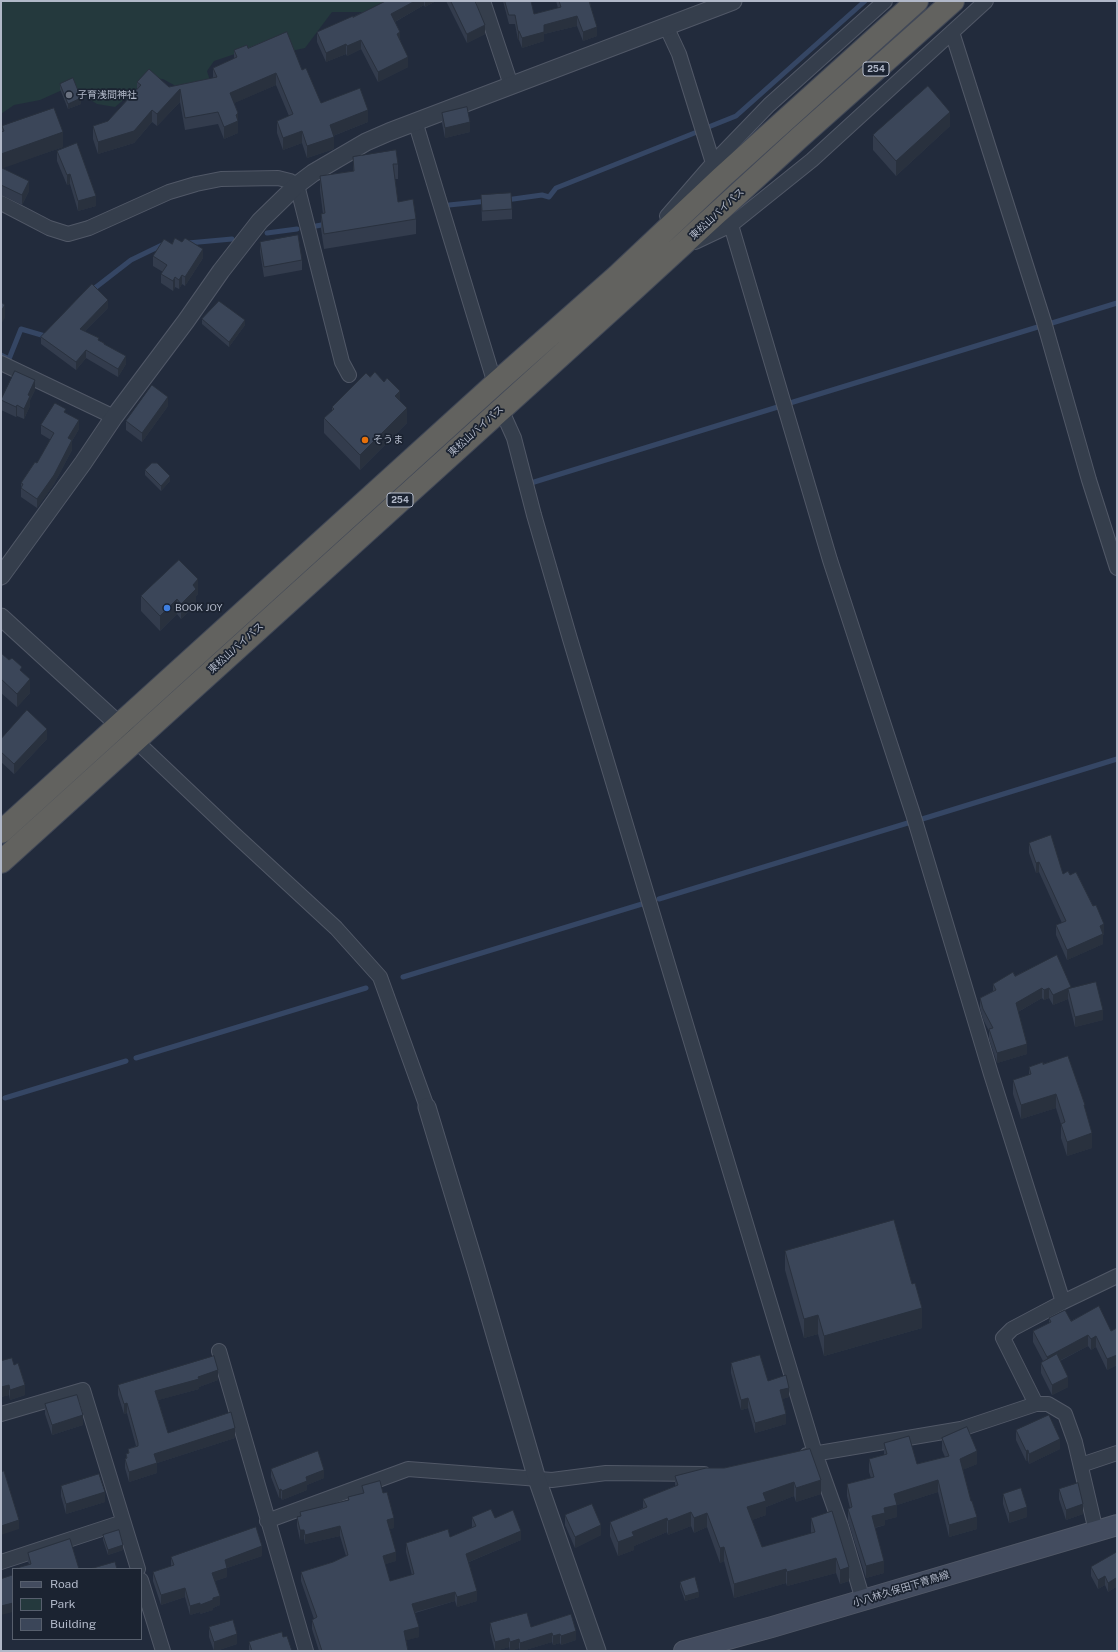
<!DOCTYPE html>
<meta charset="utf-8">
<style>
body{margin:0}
#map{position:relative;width:1118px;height:1652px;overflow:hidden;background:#222b3c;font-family:"Public Sans",sans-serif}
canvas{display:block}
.frame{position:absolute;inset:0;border:2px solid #b1b8c8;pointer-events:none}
.legend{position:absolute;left:12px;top:1568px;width:130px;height:72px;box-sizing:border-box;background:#1b2331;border:1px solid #575f6d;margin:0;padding:5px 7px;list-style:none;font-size:12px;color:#b1b8c8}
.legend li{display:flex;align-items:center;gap:8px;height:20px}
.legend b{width:20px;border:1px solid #575f6d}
</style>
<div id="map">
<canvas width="1118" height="1652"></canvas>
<div class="frame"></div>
<ul class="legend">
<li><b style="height:5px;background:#434c5f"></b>Road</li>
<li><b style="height:11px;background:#24393d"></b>Park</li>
<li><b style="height:11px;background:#3b4659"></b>Building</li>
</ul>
</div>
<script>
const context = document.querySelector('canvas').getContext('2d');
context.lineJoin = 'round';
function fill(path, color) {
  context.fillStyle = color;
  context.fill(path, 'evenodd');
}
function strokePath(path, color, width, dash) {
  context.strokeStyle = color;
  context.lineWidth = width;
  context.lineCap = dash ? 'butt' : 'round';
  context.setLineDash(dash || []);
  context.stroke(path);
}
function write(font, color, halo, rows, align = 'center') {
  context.font = font + ' "Public Sans","Noto Sans JP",sans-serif';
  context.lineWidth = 3.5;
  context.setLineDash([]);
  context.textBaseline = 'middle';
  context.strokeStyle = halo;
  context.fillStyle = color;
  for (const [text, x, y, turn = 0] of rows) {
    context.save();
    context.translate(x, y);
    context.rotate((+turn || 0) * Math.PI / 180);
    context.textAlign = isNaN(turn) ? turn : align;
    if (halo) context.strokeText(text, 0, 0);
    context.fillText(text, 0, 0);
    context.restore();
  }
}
const green = new Path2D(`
 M1,1H386L368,12H332L305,48L286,52H241L214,61L207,71L210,81L186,90L174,85L163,79L148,78L127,97L115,107L97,104L74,89L60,91L40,100L14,105L1,114Z`);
const stream = new Path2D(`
 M706,128L736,116L865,1
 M506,200L542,195L549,197L556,188L697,132
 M449,205L488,201
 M316,226L327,224
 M267,233L297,229
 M188,243L232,239
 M91,291L131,260L164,244
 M1052,323L1117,303
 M1,355L9,359L21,329L45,336L47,335
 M790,403L1041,326
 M531,483L781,406
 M919,820L1117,759
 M659,899L911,822
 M403,977L642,904
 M136,1058L366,988
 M5,1098L126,1061`);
const minor = new Path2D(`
 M483,1L511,85
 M666,26L679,54L713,163
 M952,32L1044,322L1089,480L1117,568
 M415,121L495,384
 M1,203L49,228L68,234L89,228L169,192L196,184L221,179L278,178L290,181L297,185L342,362L349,375
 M667,216L713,163L769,105L885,1
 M731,225L830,560L913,814L991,1074L1063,1302
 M695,242L731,225L812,160L986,1
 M1,363L114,417
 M501,409L514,438L534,515L570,639L736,1191L815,1453L841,1526L863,1600
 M135,740L232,832L336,928L380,977L427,1107
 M219,1351L306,1651
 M1,1414L83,1390L138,1569
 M807,1455L961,1429L1036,1404
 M1081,1465L1117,1453
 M267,1521L408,1469L552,1480L606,1473L704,1474
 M1096,1531L1075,1442L1065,1414L1048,1404H1036L1003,1338L1012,1329L1063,1302L1117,1276
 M1,1562L123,1522
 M141,1580L163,1651`);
const tertiary = new Path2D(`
 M1,576L83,463L114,417L186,321L221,271L260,221L297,185L313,173L366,142L389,132L733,1
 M1,617L128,733
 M427,1107L476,1269L537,1479L597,1651`);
const secondary = new Path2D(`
 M684,1651L772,1627L1117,1525`);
const trunk = new Path2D(`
 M1,832L495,384L617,276L721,178L917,1
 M1,862L632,291L799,138L953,1`);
const wall = new Path2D(`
 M386,1H436L425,7L424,5L395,22L408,67L378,82L361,49L347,56L346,54L326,62L317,42V32L353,17Z
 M446,1H475L485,34L467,43Z
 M503,1H531L534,14L558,8L556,1H593L590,2L597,36L583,41L577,26L544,34V41L522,48L519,40H518L515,24H509Z
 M248,48L302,70L321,103L368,122L333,136L334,149L307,158L302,143L283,150L277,133V121L289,116L276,85L234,103L238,113V133L224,139L218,124L185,130L180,102L157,126L152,122L134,143L98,154L93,139V126L108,121L137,89V82L169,87L213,78V68L234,59V50Z
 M60,84L81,104L68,109L60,89Z
 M442,113L470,132L445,138L442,123Z
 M2,126L63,147L2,168L29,191L22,205L1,195V170L2,169H1V132H2Z
 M950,126L896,176L873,150V135Z
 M57,151L96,206L78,211L70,184L67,185L57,161Z
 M353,157L398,164V179H395L398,202L416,219V234L324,249L321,229V214H323L320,191V176L353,171Z
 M481,195L512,209V219L482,221Z
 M260,242L302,260V270L264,277L260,252Z
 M172,244L203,258L185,286L182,284L179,289L175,287L173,291L161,283V274L163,272L153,266V256Z
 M108,308L85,331L104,345L126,364L118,377L86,358L76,370L41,344V337Z
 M202,319L245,325L229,347L202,324Z
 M370,377L400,401L407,423L360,470L324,433V418L332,411V407Z
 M35,390L30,400V406L24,419L17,416L16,417L1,410V400Z
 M168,406L142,442L126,430V421Z
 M66,413L79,429L72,441V450L54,484L37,508L21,497V483L37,463L51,440L41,434V425Z
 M145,470L170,481L161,491L145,475Z
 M198,594L196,596V604L181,619L177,614L160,631L141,611V596Z
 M1,653L22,672L30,693L17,707L1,693Z
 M1,739H47L14,774L1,762Z
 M1029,843L1063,874L1104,934L1103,935V944L1067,960L1056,935V925L1062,923L1039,872L1036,873L1029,853Z
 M1015,976L1071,988L1103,1020L1075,1027L1068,999L1053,1005L1049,998L1044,1000L1042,998L1018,1012L1027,1054L997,1063L989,1039V1031L983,1019L980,1008V998L993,991V984Z
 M1043,1064L1092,1148L1067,1156L1061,1138V1124L1056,1108L1021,1119L1013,1094V1080L1029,1075V1067Z
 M785,1251L922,1328L824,1356L818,1334L804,1338L785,1270Z
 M1049,1318L1071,1321L1111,1331L1117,1328V1365L1107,1370L1096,1347L1091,1350L1088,1346L1060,1361L1068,1387L1052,1395L1041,1373V1363L1043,1361L1033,1342V1331L1049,1323Z
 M731,1363L768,1381L789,1397L782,1399L786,1424L755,1433L748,1408L741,1410L731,1373Z
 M14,1365L25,1395L10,1400L9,1395L1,1397Z
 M218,1380L199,1387V1389L158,1400L168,1433L235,1438L157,1463V1473L129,1482L125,1468V1459L126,1458V1454L128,1453V1449L136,1446L127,1413L124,1414L118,1395V1385Z
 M45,1404L83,1425L52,1435L45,1414Z
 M1016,1430L1060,1449L1029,1464L1028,1460L1026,1461L1016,1440Z
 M942,1438L977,1464L962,1470L977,1529L949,1537L938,1492L897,1505V1517L885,1520V1525L875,1528L884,1573L866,1578L848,1521V1509L850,1508L847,1496V1484L871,1478L869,1472V1459L884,1455V1443L917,1464L945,1457L942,1450Z
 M810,1449L821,1494L796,1502L794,1496L766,1507V1515L752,1520L762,1547L811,1534V1518L832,1511L849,1581L840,1584L836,1573L787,1586L786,1583L734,1598L724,1561L720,1563L707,1527L694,1533L691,1526L668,1535L667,1532L634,1546V1550L618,1556L610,1536V1522L643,1508V1499L675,1486V1476L724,1468Z
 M271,1469L324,1478L307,1485V1490L282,1500L281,1498H279L271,1477Z
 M61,1486L105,1502L66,1514L61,1496Z
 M362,1486L383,1493L394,1528L389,1529L396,1561L385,1564L390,1581L412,1575L406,1552V1543L450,1537L472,1528V1517L495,1518L521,1540L469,1562L477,1601L457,1607L455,1601L415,1613L419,1637L406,1640L408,1651H319L312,1629V1620L314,1619L301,1581V1572L333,1562L346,1556L340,1536L305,1544L304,1539L300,1540L297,1526V1517L300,1516V1512L348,1500V1497L362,1493Z
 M1059,1489L1083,1514L1066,1520L1059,1499Z
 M1003,1494L1027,1517L1009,1523L1003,1504Z
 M565,1515L601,1535L575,1548L565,1525Z
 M103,1535L123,1550L108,1555L103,1540Z
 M1117,1552V1589L1116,1587L1108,1592L1105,1585L1098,1589L1091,1576V1567Z
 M28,1553L79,1569L29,1564L28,1562Z
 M262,1556L227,1568V1577L215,1581L220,1605L213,1608V1610L200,1614V1612L190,1615L185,1597L161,1605L153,1581V1572L171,1566V1557Z
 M680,1582L699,1597L685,1601L680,1587Z
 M571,1614L576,1640L561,1645L560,1643L553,1645L552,1642L522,1651H520L519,1648L510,1651L509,1647L495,1651L490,1632V1623L531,1627Z
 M209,1627L237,1644L216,1651H214L209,1637Z
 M283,1637L292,1651H249V1642Z`);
const shadedWall = new Path2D(`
 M415,1H424V5L391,24V14Z
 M425,1H436L425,7Z
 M577,16V26L544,34V41L522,48V38L544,25Z
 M485,25V34L467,43V34Z
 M597,27V36L583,41V32Z
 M518,31H519V40H518Z
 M400,32V42L397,34Z
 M361,40V49L347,56V46Z
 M346,44V54L326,62V53Z
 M408,57V67L378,82V72Z
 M276,73V85L230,105V93Z
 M180,89V102L157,126V114Z
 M81,98V104L68,109V104Z
 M152,110V122L134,143L98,154V142Z
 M368,110V122L330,137V125Z
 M950,112V126L896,176V161Z
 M238,113V133L224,139V127Z
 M470,122V132L445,138V128Z
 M302,131V143L283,150V138Z
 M63,132V147L1,169V154Z
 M334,137V149L307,158V146Z
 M70,174V184L67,185V175Z
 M29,181V191L22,205V195Z
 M96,196V206L78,211V201Z
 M203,249V258L185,286V277Z
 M182,275V284L179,289V280Z
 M175,277V287L173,291V281Z
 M108,300V308L80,336V329Z
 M5,305V318L1,324V311Z
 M245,320V325L229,347V342Z
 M86,350V358L76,370V362Z
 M126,356V364L118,377V369Z
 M35,380V390L30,400V406L24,419V409L28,395Z
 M400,391V406L395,396Z
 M168,397V406L142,442V433Z
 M17,405V416L16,417V407Z
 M407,408V423L360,470V455Z
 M79,420V429L72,441V450L54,484L37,508V499L68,438Z
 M170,476V481L161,491V486Z
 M198,579V594L196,596V604L181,619V604L193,585Z
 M177,599V614L160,631V616Z
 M30,679V693L17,707V694Z
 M47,729V739L14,774V764Z
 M1039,862V872L1036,873V863Z
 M1104,924V934L1103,935V944L1067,960V950L1100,926Z
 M1071,987V997L1068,989V999L1053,1005V995Z
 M1042,988V998L1016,1013V1003Z
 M1049,988V998L1044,1000V990Z
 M1103,1010V1020L1075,1027V1017Z
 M1027,1044V1054L997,1063V1053Z
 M1056,1094V1108L1021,1119V1105Z
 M1092,1133V1148L1067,1156V1142Z
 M922,1308V1328L824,1356V1336Z
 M818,1315V1334L804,1338V1319Z
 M1088,1335V1346L1047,1367V1357Z
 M1096,1336V1347L1091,1350V1339Z
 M1117,1355V1365L1107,1370V1359Z
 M218,1370V1380L199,1387V1389L155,1401V1391L198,1377Z
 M1068,1377V1387L1052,1395V1385Z
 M9,1385V1395L1,1397V1387Z
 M25,1385V1395L10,1400V1390Z
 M789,1388V1397L780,1400V1390Z
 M748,1398V1408L741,1410V1400Z
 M127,1403V1413L124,1414V1404Z
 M786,1414V1424L755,1433V1423Z
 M83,1415V1425L52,1435V1425Z
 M235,1428V1438L157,1463V1473L129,1482V1472L154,1454Z
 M1060,1439V1449L1029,1464V1454Z
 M1028,1450V1460L1026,1461V1451Z
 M977,1451V1464L960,1471V1459Z
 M324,1470V1478L307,1485V1490L282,1500V1491L306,1477Z
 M821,1480V1494L796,1502V1488Z
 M938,1480V1492L897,1505V1517L885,1520V1525L872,1528V1516L884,1508L894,1494Z
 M794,1482V1496L766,1507V1515L747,1522V1507L763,1493Z
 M281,1489V1498H279V1490Z
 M105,1492V1502L66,1514V1504Z
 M1083,1504V1514L1066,1520V1510Z
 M1027,1507V1517L1009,1523V1513Z
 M691,1512V1526L668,1535V1521Z
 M707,1513V1527L694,1533V1518Z
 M977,1517V1529L949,1537V1525Z
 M394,1518V1528L387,1530V1520Z
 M667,1518V1532L634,1546V1550L618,1556V1542L632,1532Z
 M19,1520V1529L1,1535V1526Z
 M601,1525V1535L575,1548V1537Z
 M340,1526V1536L305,1544V1535Z
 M300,1530H304V1539L300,1540Z
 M521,1531V1540L466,1563V1554Z
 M123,1545V1550L108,1555V1550Z
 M262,1546V1556L227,1568V1577L212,1582V1573L225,1560Z
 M724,1547V1561L720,1563V1548Z
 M396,1552V1561L383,1565V1556Z
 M836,1558V1573L787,1586V1572Z
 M884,1561V1573L866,1578V1566Z
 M849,1567V1581L840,1584V1570Z
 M786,1569V1583L734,1598V1584Z
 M1105,1576V1585L1098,1589V1580Z
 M1116,1578V1587L1108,1592V1583Z
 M185,1588V1597L161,1605V1595Z
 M477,1591V1601L457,1607V1597Z
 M455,1592V1601L412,1613V1604Z
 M699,1592V1597L685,1601V1596Z
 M220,1596V1605L213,1608V1610L200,1614V1605L213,1598Z
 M13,1603V1612L1,1615V1606Z
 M200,1603V1612L190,1615V1606Z
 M419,1627V1637L404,1641V1631Z
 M576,1631V1640L561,1645V1636Z
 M552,1633V1642L522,1651H520V1643Z
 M237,1634V1644L216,1651H214V1642Z
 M560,1634V1643L553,1645V1636Z
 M509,1638V1647L495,1651V1642Z
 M519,1639V1648L510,1651V1642Z`);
const building = new Path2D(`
 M386,1H415L391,14L400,32L397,34L408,57L378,72L361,40L347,46L346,44L326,53L317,32L353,16V17Z
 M451,1H475L485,25L467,34Z
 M505,1H531L534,14L561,7L559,1H589L597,27L583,32L577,16L544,25V32L522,38L519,31H518L515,15H509Z
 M287,32L302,70L306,68L321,103L360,88L368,110L330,125L334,137L307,146L302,131L283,138L277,121L293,114L276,73L230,93L238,113L236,115L238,121L224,127L218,112L185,118L180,89L157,114L152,110L134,131L98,142L93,126L108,121L141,85L137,82L149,69L169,87L217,77L213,68L237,57L234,50L247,45L248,48Z
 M73,78L81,98L68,104L60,84Z
 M928,86L950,112L896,161L873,135Z
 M467,107L470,122L445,128L442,113Z
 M54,108L63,132L1,154V132L4,131L2,126Z
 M77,143L96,196L78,201L70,174L67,175L57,151Z
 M396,150L398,164H393L398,202L413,199L416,219L324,234L321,214L325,213L320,176L354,171L353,157Z
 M2,168L29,181L22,195L1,185V170Z
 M511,193L512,209L482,211L481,195Z
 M298,235L302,260L264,267L260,242Z
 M175,238L182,242L185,238L203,249L185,277L182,275L179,280L175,277L173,281L161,274L167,265L153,256L164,239L172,244Z
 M92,284L108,300L80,329L99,338L98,340L104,343V344L126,356L118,369L86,350L76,362L41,337Z
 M219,301L245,320L229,342L202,319Z
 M1,302L5,305L1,311Z
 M15,371L35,380L28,395L30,396L24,409L17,405L16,407L1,400Z
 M375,372L384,382L387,378L400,391L395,396L407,408L360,455L324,418L334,409L332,407L366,373L370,377Z
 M152,385L168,397L142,433L126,421Z
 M55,403L66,409L64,412L79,420L68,438L72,440L54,475L37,499L21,488L23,484L21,483L35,462L37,463L54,433L41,425Z
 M152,463H157L170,476L161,486L145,470Z
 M179,560L198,579L193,585L196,589L181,604L177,599L160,616L141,596Z
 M1,653L9,660L12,658L22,667L20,670L30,679L17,694L1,679Z
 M27,710L47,729L14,764L1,752V739Z
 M1051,835L1063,874L1068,871L1070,875L1076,872L1093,906L1096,905L1104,924L1100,926L1103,934L1067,950L1056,925L1066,921L1039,862L1036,863L1029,843Z
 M1057,955L1071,987L1053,995L1049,988L1044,990L1042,988L1016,1003L1027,1044L997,1053L989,1029L993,1028L983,1009L980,998L996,990L993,984L1013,972L1015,976Z
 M1096,982L1103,1010L1075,1017L1068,989Z
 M1068,1056L1085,1105H1084L1092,1133L1067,1142L1061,1124L1065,1122L1056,1094L1021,1105L1013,1080L1031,1074L1029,1067L1043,1062V1064Z
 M894,1220L912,1284L915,1283L922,1308L824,1336L818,1315L804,1319L785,1251Z
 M1099,1306L1111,1331L1117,1328V1355L1107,1359L1096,1336L1091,1339L1088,1335L1047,1357L1033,1331L1051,1322L1049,1318L1065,1310L1071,1321Z
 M1057,1354L1068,1377L1052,1385L1041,1363Z
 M760,1355L768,1381L786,1375L789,1388L780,1390L786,1414L755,1423L748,1398L741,1400L731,1363Z
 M214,1356L218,1370L198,1377L199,1379L155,1391L168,1433L231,1412L235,1428L154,1454L157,1463L129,1472L125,1459L127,1458L126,1454L129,1453L128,1449L138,1446V1443L127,1403L124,1404L118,1385Z
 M12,1358L14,1365L18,1363L25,1385L10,1390L9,1385L1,1387V1361Z
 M77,1395L83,1415L52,1425L45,1404Z
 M1049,1415L1060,1439L1029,1454L1028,1450L1026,1451L1016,1430Z
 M967,1427L977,1451L960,1459L971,1501H972L977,1517L949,1525L938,1480L894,1494L897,1505L884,1508L885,1513L872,1516L884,1561L866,1566L848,1509L852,1507L847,1484L874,1477L869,1459L887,1454L884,1443L909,1436L917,1464L949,1456L942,1438Z
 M810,1449L821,1480L796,1488L794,1482L763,1493L766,1501L747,1507L762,1547L815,1532L811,1518L832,1511L849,1567L840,1570L836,1558L787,1572L786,1569L734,1584L724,1547L720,1548L707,1513L694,1518L691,1512L668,1521L667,1518L632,1532L634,1536L618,1542L610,1522L647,1507L643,1499L678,1485L675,1476L706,1468H724Z
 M318,1451L324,1470L306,1477L307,1481L282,1491L281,1489L279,1490L271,1469Z
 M4,1471L19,1520L1,1526V1472Z
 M99,1474L105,1492L66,1504L61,1486Z
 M380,1481L383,1493L387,1492L394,1518L387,1520L396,1552L383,1556L390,1581L414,1574L406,1543L448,1529L450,1537L476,1526L472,1517L491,1509L495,1518L513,1510L521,1531L466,1554L477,1591L457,1597L455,1592L412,1604L419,1627L404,1631L408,1651H322L312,1620L317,1617L301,1572L333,1562L348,1555L340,1526L305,1535L304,1530H300L297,1517L301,1516L300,1512L349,1500L348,1497L364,1493L362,1486Z
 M1078,1483L1083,1504L1066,1510L1059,1489Z
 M1021,1488L1027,1507L1009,1513L1003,1494Z
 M592,1504L601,1525L575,1537L565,1515Z
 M256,1527L262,1546L225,1560L227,1568L212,1573L220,1596L213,1598V1600L200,1605V1603L190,1606L185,1588L161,1595L153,1572L174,1565L171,1557Z
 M119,1530L123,1545L108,1550L103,1535Z
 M70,1539L79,1569H13L31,1564L28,1553Z
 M1117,1552V1580L1116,1578L1108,1583L1105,1576L1098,1580L1091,1567Z
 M115,1562L117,1569H90Z
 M13,1575V1603L1,1606V1579Z
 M695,1577L699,1592L685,1596L680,1582Z
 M527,1613L531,1627L571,1614L576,1631L561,1636L560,1634L553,1636L552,1633L520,1643L519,1639L510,1642L509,1638L495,1642L490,1623Z
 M233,1620L237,1634L214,1642L209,1627Z
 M282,1632L283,1637L287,1636L292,1651H252L249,1642Z`);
const markers = [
 [69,95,4,"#6b7280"],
 [365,440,4,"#e8710a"],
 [167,608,4,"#3f7fe0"]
];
const shields = [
 [876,69,26],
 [400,500,26]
];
const shieldNames = [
 ["254",876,69],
 ["254",400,500]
];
const poiNames = [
 ["子育浅間神社",77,95],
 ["そうま",373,440],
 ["BOOK JOY",175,608]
];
const streetNames = [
 ["東松山バイパス",717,214,-43],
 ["東松山バイパス",476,431,-42],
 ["東松山バイパス",236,648,-42],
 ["小八林久保田下青鳥線",901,1589,-17]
];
fill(green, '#24393d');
strokePath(stream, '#354664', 5);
strokePath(minor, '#515867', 16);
strokePath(tertiary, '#515867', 19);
strokePath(secondary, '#515867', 22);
strokePath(trunk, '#414857', 24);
strokePath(minor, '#353e4c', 14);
strokePath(tertiary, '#353e4c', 17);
strokePath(secondary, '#434c5f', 20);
strokePath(trunk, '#62625f', 22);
fill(wall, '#333c4d');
fill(shadedWall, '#29313e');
fill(building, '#3b4659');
strokePath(building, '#29313e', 1);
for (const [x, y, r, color] of markers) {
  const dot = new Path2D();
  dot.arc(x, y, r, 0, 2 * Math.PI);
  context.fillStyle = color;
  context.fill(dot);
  strokePath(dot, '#1b2331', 1.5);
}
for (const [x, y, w] of shields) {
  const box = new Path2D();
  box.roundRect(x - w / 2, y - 7, w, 14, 3);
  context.fillStyle = '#1b2331';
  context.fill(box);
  strokePath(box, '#b1b8c8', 1);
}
write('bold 9px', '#b1b8c8', null, shieldNames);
write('10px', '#b1b8c8', '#1b2331', poiNames, 'left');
write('10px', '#b1b8c8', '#1b2331', streetNames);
</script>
